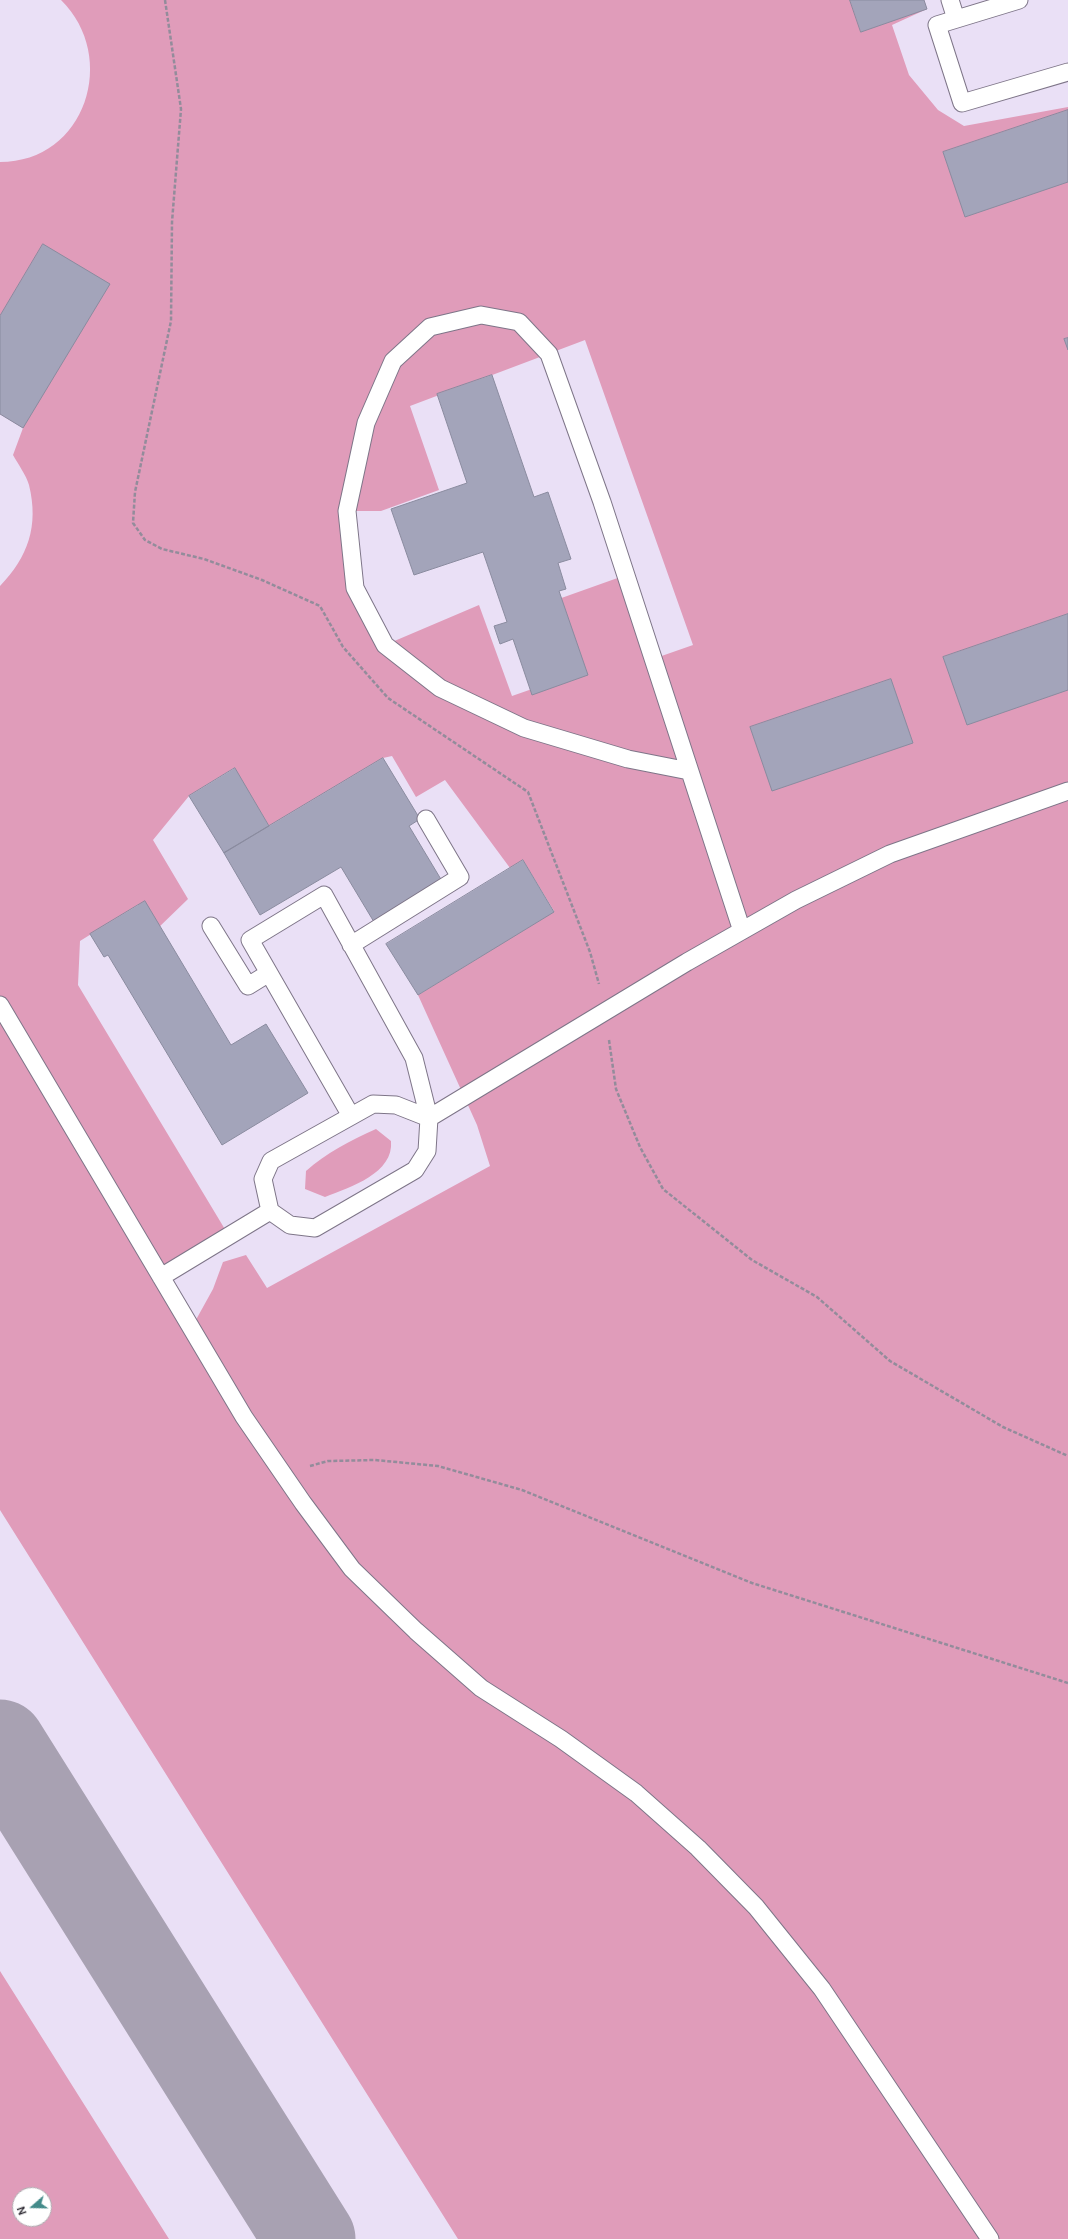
<!DOCTYPE html>
<style>
body{margin:0}
#map{position:relative;width:1068px;height:2239px;overflow:hidden;background:#eae0f6;font-family:"DM Sans",sans-serif}
canvas{display:block}
.north{position:absolute;left:12px;top:2187px;width:40px;height:40px;box-sizing:border-box;background:#fff;border:1px solid #afadb1;border-radius:50%;rotate:250deg;font-size:11px;font-weight:700;line-height:16px;text-align:center;color:#36333b}
.north::after{content:'';display:block;margin:auto;width:14px;height:18px;background:#438b8a;clip-path:polygon(50% 0,100% 100%,50% 72%,0 100%)}
</style>
<div id="map">
<canvas width="1068" height="2239"></canvas>
<div class="north">N</div>
</div>
<script>
const context = document.querySelector('canvas').getContext('2d');
context.lineJoin = 'round';
function fill(path, color) {
  context.fillStyle = color;
  context.fill(path, 'evenodd');
}
function strokePath(path, color, width, dash) {
  context.strokeStyle = color;
  context.lineWidth = width;
  context.lineCap = dash ? 'butt' : 'round';
  context.setLineDash(dash || []);
  context.stroke(path);
}
const green = new Path2D(`
 M61,0H924L927,9L892,25L909,75L938,110L964,126L1068,107V2239H458L0,1510V586C28,557 39,526 29,485C26,475 18,464 13,455L23,428L0,414V162C86,162 119,57 61,0ZM585,340L693,645L653,659L626,575L553,601L578,673L512,696L479,605L385,645L355,588L347,511H381L439,490L410,406ZM392,756L416,797L445,780L510,868L523,860L554,911L418,995L477,1125L490,1166L267,1288L246,1255L223,1262L213,1289L192,1327L161,1277L229,1236L78,985L80,941L138,905L155,931L188,899L153,840L189,796L234,768L269,826L383,758Z
 M376,1129L391,1141C394,1173 351,1187 325,1197L305,1189L306,1171C326,1153 351,1140 376,1129Z
 M0,1971L169,2239H0ZM20,2195H44V2219H20Z`);
const taxiway = new Path2D(`
 M0,1745L310,2239`);
const building = new Path2D(`
 M850,0H924L927,9L861,32Z
 M1068,110V182L965,217L943,152Z
 M43,244L110,284L23,428L0,414V316Z
 M1068,338V350L1064,339Z
 M492,375L534,497L548,492L571,559L558,563L566,589L559,591L588,675L532,695L513,639L500,644L494,626L507,622L483,552L414,575L391,509L467,483L437,394Z
 M1068,614V690L967,725L943,657Z
 M891,679L913,743L772,791L750,727Z
 M383,758L420,819L409,826L442,881L374,922L341,867L260,915L224,853Z
 M235,768L269,826L224,853L189,796Z
 M523,860L554,912L418,995L386,944Z
 M145,901L231,1045L266,1024L308,1093L222,1145L108,955L104,957L90,934Z`);
const path = new Path2D(`
 M165,0L181,109L172,222L171,321L135,492L133,523L145,540L162,549L204,559L262,580L320,606L343,647L388,698L528,792L590,952L599,984
 M609,1040L616,1089L640,1147L663,1189L752,1260L817,1297L890,1361L1003,1427L1068,1456
 M310,1466L328,1461L375,1460L438,1466L522,1490L752,1583L1068,1683`);
const service = new Path2D(`
 M950,0L956,19
 M1019,0L937,25L962,103L1068,72
 M689,771L628,759L524,728L440,688L385,645L355,588L347,511L366,423L393,361L430,327L481,315L519,322L549,354L602,502L742,931
 M211,926L248,986L269,973
 M351,945L460,877L426,819
 M0,1005L244,1417L303,1503L352,1569L416,1631L481,1688L561,1739L636,1793L698,1848L756,1907L822,1989L990,2239
 M351,1116L250,940L324,895L414,1058L429,1118
 M270,1211L263,1179L271,1161L373,1104L396,1105L429,1118
 M161,1277L270,1211L290,1225L315,1228L415,1170L427,1151L429,1118L687,962L796,900L890,854L1068,791`);
fill(green, '#e09cba');
strokePath(taxiway, '#a8a1b2', 91);
fill(building, '#a3a4ba');
strokePath(building, '#8a8b9f', 1);
strokePath(service, '#7e7588', 19);
strokePath(path, '#938c9b', 2.5, [4, 2]);
strokePath(service, '#fff', 17);
</script>
